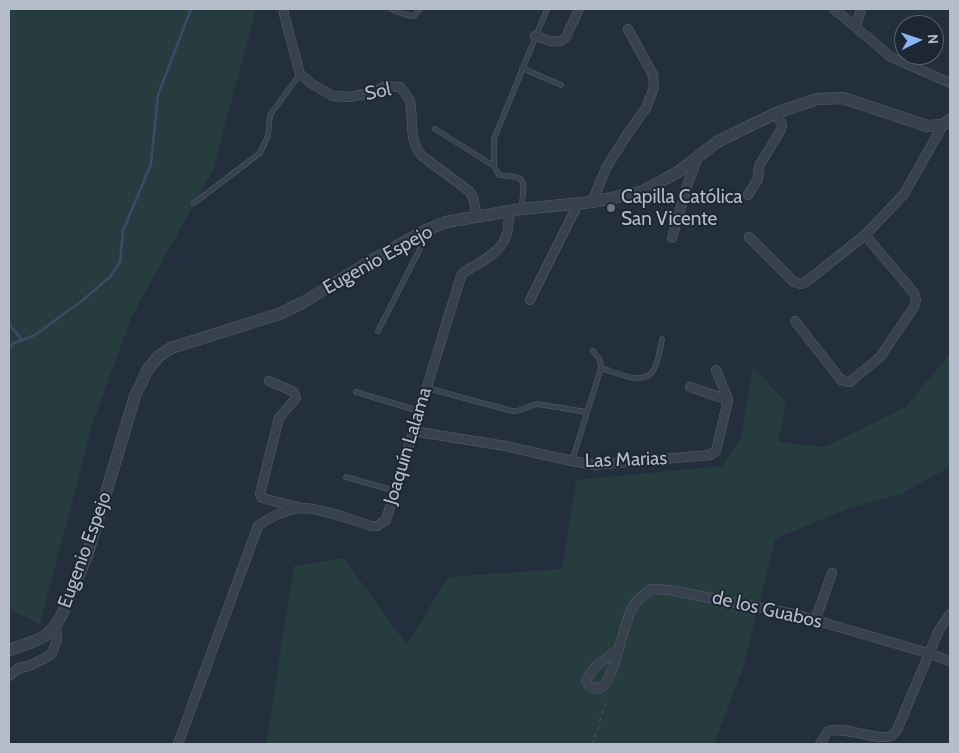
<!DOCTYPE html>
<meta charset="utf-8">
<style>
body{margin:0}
#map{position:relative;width:959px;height:753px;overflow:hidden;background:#242f3e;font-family:Cabin,sans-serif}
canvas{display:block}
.frame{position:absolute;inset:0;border:10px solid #b4bcc9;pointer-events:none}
.north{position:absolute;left:894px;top:15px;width:50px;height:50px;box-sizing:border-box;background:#1d2633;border:1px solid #59626f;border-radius:50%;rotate:86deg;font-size:14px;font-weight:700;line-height:20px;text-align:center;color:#b4bcc9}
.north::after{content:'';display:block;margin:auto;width:18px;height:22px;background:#8ab4f8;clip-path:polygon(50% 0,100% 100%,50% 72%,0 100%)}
</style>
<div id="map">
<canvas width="959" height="753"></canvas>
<div class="frame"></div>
<div class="north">N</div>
</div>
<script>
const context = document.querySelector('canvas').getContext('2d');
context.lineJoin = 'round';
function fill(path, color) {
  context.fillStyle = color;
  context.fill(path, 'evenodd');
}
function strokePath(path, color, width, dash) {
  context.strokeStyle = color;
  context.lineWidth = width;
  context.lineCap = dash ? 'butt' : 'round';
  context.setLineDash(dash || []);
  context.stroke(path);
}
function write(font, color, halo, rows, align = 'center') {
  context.font = font + ' Cabin,sans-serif';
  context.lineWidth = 4;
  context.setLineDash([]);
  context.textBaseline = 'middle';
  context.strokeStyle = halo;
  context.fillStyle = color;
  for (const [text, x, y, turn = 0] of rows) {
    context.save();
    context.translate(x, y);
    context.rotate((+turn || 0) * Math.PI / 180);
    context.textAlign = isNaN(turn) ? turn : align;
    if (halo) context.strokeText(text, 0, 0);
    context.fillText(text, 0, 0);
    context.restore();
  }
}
const green = new Path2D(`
 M9,9H256L213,170L132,316L93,422L40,624L9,609Z
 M950,353V467L901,494L850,508L775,539L744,665L714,744H266L294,566L344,558L407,645L448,577L562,569L576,480L722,466L741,437L753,367L786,402L778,442L825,447L906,407Z`);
const stream = new Path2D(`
 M9,324L22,340
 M9,348L14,343L35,335L83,300L111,276L120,262L123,231L151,164L158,95L191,9`);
const path = new Path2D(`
 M591,744C600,730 600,714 607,699`);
const service = new Path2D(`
 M391,9L406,15L414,16L420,9
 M522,68L561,85
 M435,129L494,166
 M194,203L260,153L268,136L270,115L300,74
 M522,207C521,200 527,183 520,179C516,176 505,176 499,175L494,166V139L547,9
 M378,331L423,243L426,231
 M601,368C616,372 645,388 654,369C659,360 660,349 662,339
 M427,388L512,411H517L537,404L587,412
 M356,392L419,411
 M572,461L601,368L600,360L593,351
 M346,477L395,491`);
const minor = new Path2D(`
 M284,9V14L300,74L312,84L333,96L350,97L370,93L386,86L400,87C403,91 408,96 410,101C414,120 408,140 422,156L469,191L473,197L477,216
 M834,9L891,57L950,83
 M856,26L861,9
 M535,36C545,39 557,46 566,37L579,9
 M748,195L758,179L759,166L781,130L782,125L776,113
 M592,202L606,168L628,133L646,108L654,87L653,75L628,29
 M749,237L794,282L801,284L806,282L865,235L904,194L943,125
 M672,238L688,183L698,157
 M530,300L578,204
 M795,321L841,380L850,382L880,357L914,307L916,300L914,293L865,235
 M716,370L728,399
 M269,381L294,392L296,398L279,418L260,494L262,498L301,508
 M413,431L505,446L572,461L594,465L710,455L716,451L728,400L690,387
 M815,621L832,573
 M618,650C605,659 591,667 586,682C591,688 597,691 603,686C615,675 623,626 632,608C636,600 644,595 651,589L669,590L794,614L928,653L950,661
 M9,676L19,668L29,666L51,655L57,640L56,625
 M178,744L258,526C270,517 287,509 302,508C321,508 352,520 371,526H377L386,520L461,276L464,272C491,256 513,247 508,211
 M820,744L828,731C847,726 878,742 891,736C893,735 895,732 897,730L939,630L950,614`);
const tertiary = new Path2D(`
 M9,650L35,641L45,636L56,625L63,612L87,556L135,396L148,369L159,356L171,348L279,314L304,302L372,260L426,230L446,222L522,209L592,202L641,192L678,172L717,142L776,113L817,99L843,98L927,126L943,125L950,120`);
const markers = [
 [611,208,5,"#6b7280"]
];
const streetNames = [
 ["Sol",378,92,-11],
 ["Eugenio Espejo",378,260,-29],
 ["Joaquín Lalama",408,446,-73],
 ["Las Marias",626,460,-2],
 ["Eugenio Espejo",85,550,-70],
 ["de los Guabos",767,610,13]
];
const poiNames = [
 ["Capilla Católica",621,197],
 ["San Vicente",621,219]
];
fill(green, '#263c3f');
strokePath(stream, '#394c67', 2.5);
strokePath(service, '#565f6c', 5.5);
strokePath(minor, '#565f6c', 10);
strokePath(tertiary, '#565f6c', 12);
strokePath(path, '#44595c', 1, [4, 4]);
strokePath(service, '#38414e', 4.5);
strokePath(minor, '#38414e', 9);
strokePath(tertiary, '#38414e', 11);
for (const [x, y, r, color] of markers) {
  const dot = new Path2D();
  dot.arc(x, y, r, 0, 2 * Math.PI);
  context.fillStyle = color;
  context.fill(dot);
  strokePath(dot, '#1d2633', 2);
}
write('19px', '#b4bcc9', '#1d2633', streetNames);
write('19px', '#b4bcc9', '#1d2633', poiNames, 'left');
</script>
